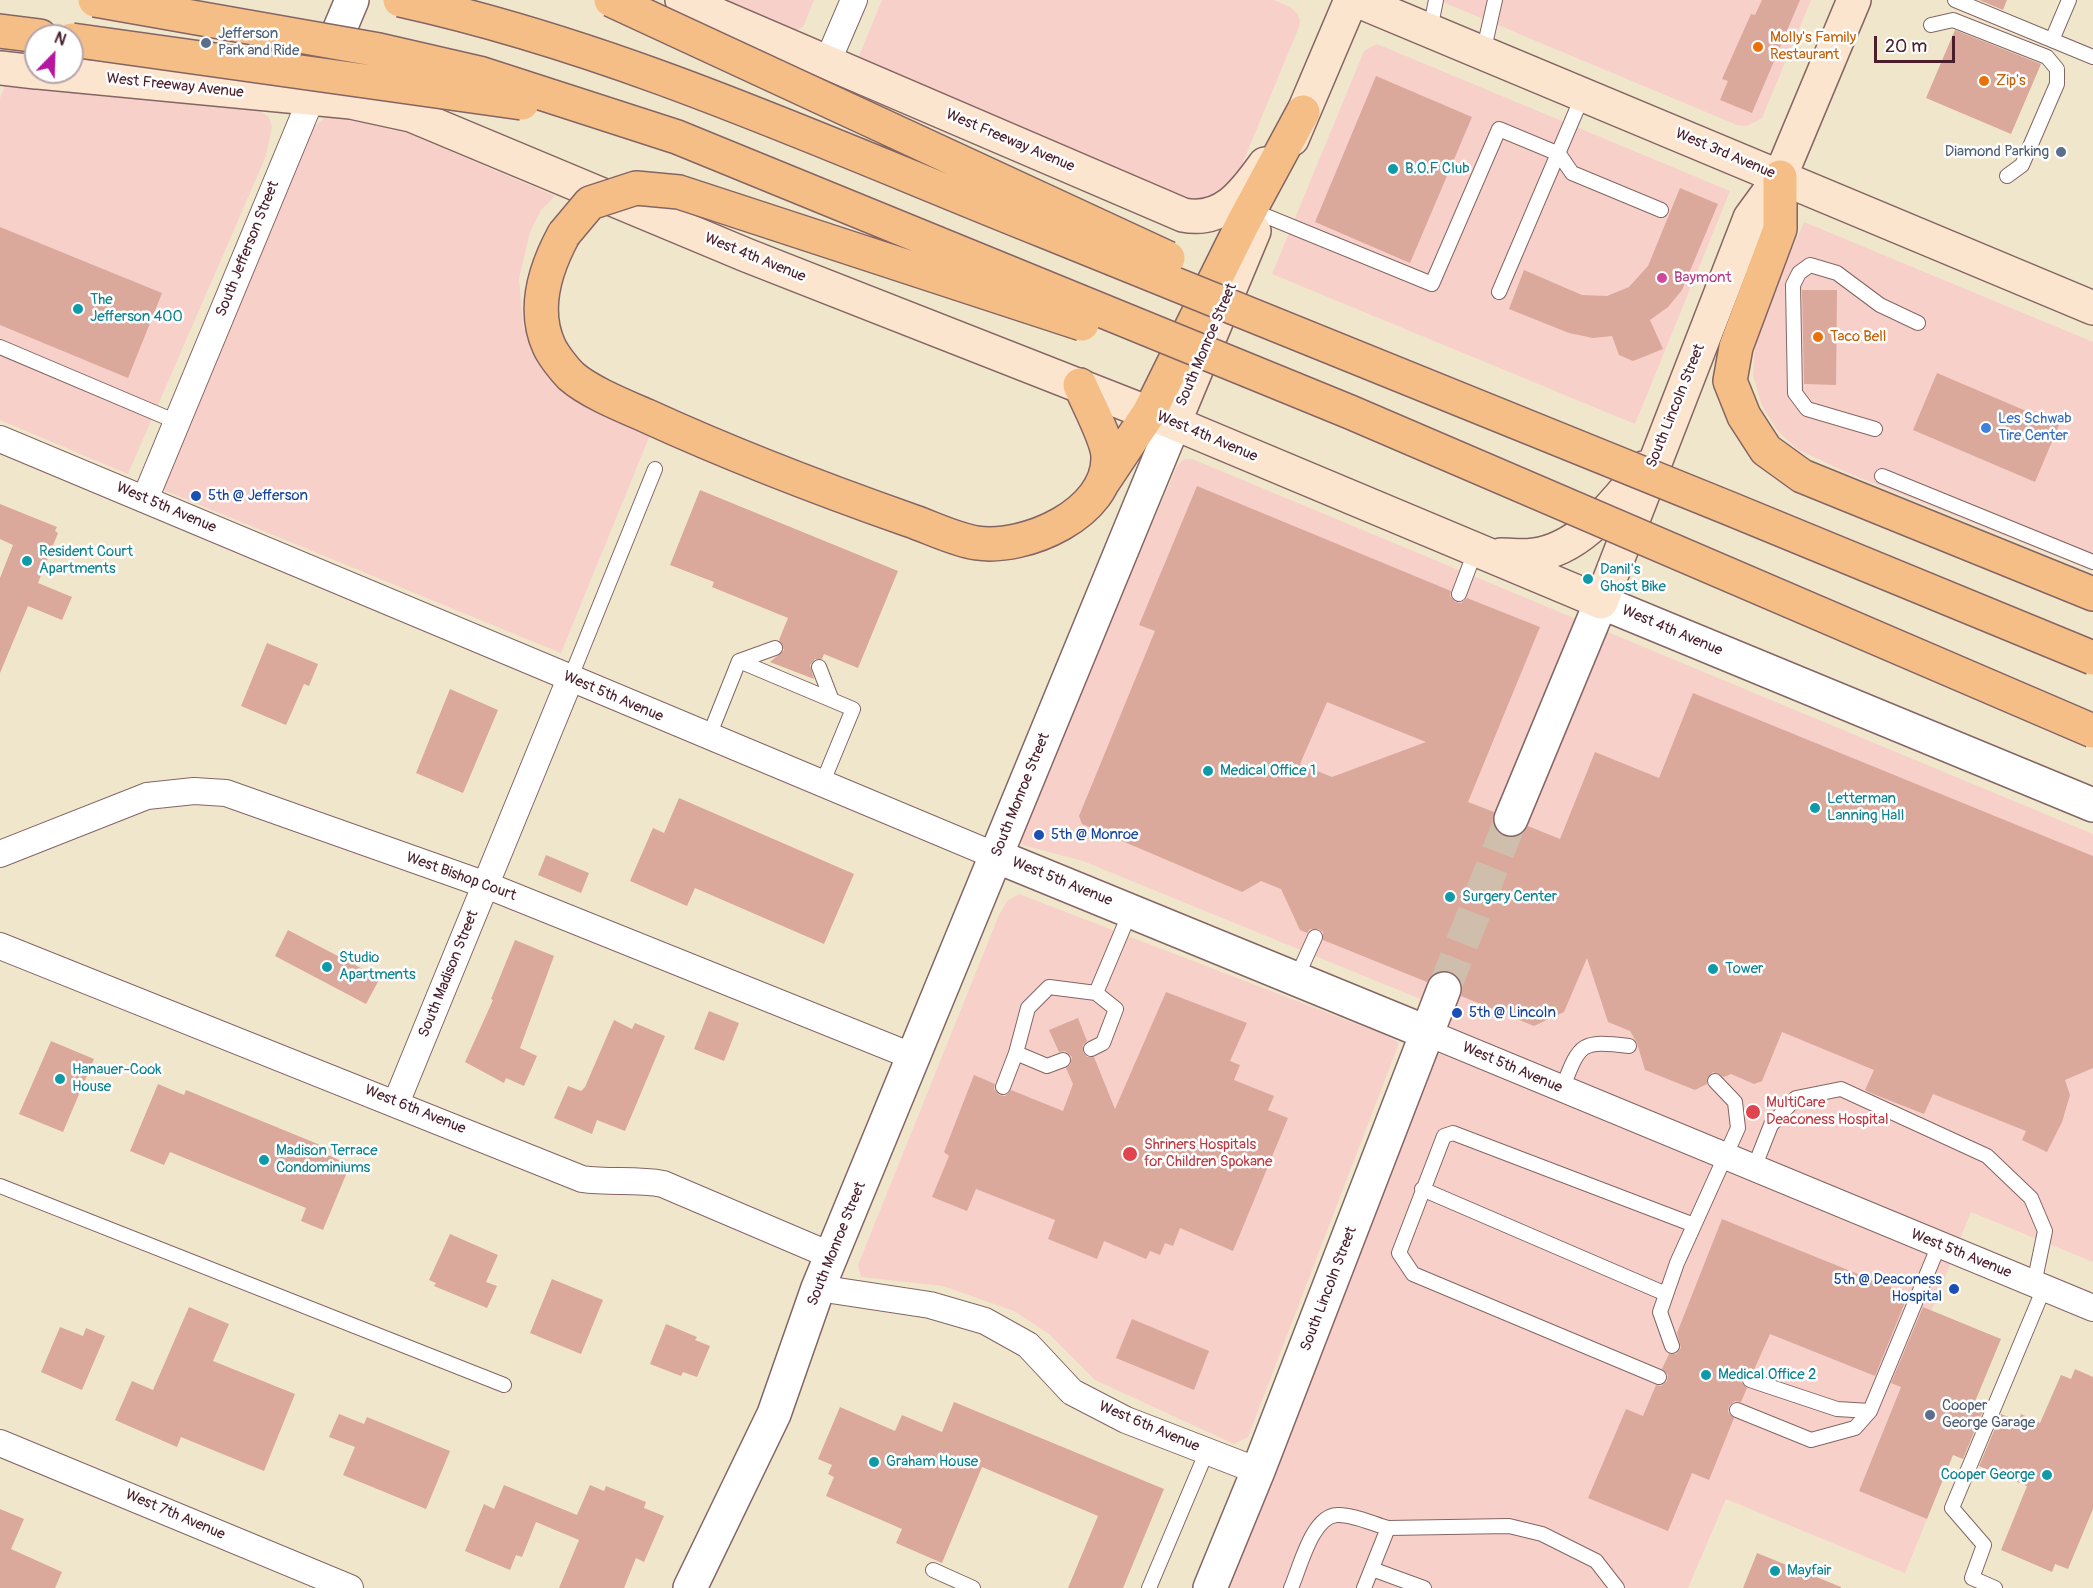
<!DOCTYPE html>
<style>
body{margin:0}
#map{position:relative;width:2093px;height:1588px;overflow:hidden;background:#f0e6cc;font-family:Pangolin,sans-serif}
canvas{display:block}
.north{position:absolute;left:24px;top:24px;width:60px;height:60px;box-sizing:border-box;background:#fff;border:2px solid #b7a5aa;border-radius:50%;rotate:23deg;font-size:16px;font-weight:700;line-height:24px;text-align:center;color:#4a1f2b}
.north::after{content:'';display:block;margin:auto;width:21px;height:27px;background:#b5179e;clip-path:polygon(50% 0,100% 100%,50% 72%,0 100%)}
.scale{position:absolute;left:1874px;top:36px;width:81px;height:27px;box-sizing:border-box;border:3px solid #4a1f2b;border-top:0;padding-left:8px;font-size:18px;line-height:21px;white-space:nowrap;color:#4a1f2b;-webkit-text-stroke:4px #fff;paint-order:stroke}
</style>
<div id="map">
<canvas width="2093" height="1588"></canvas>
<div class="north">N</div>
<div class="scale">20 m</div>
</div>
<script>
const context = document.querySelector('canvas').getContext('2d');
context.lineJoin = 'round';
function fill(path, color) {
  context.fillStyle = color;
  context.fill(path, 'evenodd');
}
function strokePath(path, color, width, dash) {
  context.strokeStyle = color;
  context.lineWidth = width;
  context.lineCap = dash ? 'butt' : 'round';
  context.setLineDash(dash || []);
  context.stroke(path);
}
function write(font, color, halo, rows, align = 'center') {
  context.font = font + ' Pangolin,sans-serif';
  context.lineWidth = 5;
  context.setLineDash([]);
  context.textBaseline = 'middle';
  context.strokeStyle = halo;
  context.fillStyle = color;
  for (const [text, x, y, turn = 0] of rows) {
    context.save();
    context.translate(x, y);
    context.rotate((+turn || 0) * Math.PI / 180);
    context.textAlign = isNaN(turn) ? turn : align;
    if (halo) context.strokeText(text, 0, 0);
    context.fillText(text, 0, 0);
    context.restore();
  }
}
const built = new Path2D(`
 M724,0H814L803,27L797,30Z
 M882,0H1274L1290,7L1297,13L1300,20L1299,27L1236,179L1217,197L1203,200L1189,198L1012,131L861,60L859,56Z
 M1438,0H1811L1762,118L1747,126L1737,125Z
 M1377,44L1730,191L1635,424L1272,274L1364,51Z
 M5,86L260,111L269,117L272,127L266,156L128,474L0,420V98Z
 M327,116H352L386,124L555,196L541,210L530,232L519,279L523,326L539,362L564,394L650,435L561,653L161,489L311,129Z
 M1804,222L2093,342V571L1848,473L1797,449L1777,430L1762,406L1753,375L1755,345L1765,311Z
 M1184,459H1192L2093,834V1262L1971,1212L1859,1491L1927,1519L1905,1573L1726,1499L1688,1588H1226L1452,1012L1083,861L1022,845L1021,831L1177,466Z
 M1019,894L1385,1035L1399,1043L1248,1437L1234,1444L1095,1380L1049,1334L1014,1311L943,1286L861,1277L858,1265L999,915L1007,901Z`);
const building = new Path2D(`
 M1762,0H1800L1752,113L1720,100L1728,81L1722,79L1751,14L1755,15Z
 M1979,0H2007L2003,10Z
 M1955,30L2041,64L2011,134L1926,98Z
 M1376,76L1472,117L1410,263L1315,222Z
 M1680,188L1718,204L1682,290L1668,307L1650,320L1663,349L1633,361L1619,355L1612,336L1593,338L1569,333L1509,309L1524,270L1582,295L1607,296L1629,287L1648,266Z
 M0,227L162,293L128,378L0,325Z
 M1802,290H1837L1836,385L1804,384Z
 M1937,373L2059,425L2035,482L1913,430Z
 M1197,486L1451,591L1450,596L1455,602L1461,603L1467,598L1540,627L1468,802L1494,812L1493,822L1496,830L1504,836L1514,837L1522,834L1528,826L1560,839L1595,752L1659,778L1693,693L2093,856V1068L2065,1080L2070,1095L2062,1122L2047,1152L2022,1140L2026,1131L1933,1094L1924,1114L1873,1094L1865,1090L1874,1070L1782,1032L1762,1081L1754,1084L1731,1074L1724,1077L1713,1072L1707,1078V1084L1695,1090L1645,1070L1637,1043L1630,1031L1608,1022L1587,958L1564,1012L1534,1026L1461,996L1462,986L1458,977L1451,972L1441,971L1432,975L1427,982L1323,940V932L1318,929H1310L1307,933L1300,930L1281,889L1261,881L1242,892L1082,824L1079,816L1155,631L1139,625ZM1327,702L1376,722L1426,742L1332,777L1300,764Z
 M700,490L898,571L858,668L824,654L822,659H815L810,665L814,679L770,662L784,650L779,640L788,618L712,587L714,582L670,565Z
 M0,504L57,527L55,531L58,533L38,583L72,597L62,620L28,606L0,673V578L13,545L0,539Z
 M267,643L318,664L309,686L304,684L286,725L241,706Z
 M450,689L498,710L463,793L416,773Z
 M679,798L854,874L824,944L695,888L687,906L630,881L653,828L664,833Z
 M546,855L589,873L581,893L538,875Z
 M288,930L380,978L366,1004L275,956Z
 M515,940L554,956L520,1048L537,1056L524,1086L506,1078L504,1083L465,1062L493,1000L491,999Z
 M1166,992L1247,1023L1230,1061L1240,1065L1234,1080L1274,1096L1268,1110L1288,1118L1233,1251L1180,1228L1173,1246L1165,1243L1160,1255L1150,1251L1146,1259L1104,1241L1097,1259L1048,1239L1055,1220L976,1189L967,1211L932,1197L949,1156L944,1152L974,1075L995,1084L994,1089L999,1095L1005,1096L1011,1090L1063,1111L1073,1084L1066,1068L1070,1065L1072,1057L1065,1051L1059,1052L1049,1030L1078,1018L1087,1041L1083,1045V1052L1087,1057H1094L1115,1109Z
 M709,1011L739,1023L724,1061L694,1049Z
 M614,1020L632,1029L635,1023L665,1036L625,1131L597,1120L592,1134L554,1118L568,1086L581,1091L585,1087Z
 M51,1041L94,1059L63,1132L19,1114Z
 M158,1084L184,1095L186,1090L330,1149L328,1155L350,1165L323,1230L301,1221L306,1208L170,1152L164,1165L130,1151Z
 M1722,1219L1900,1291L1897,1296L1906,1300L1875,1376L1770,1334L1753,1372L1748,1371L1742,1377L1741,1382L1747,1388L1741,1402L1735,1401L1729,1406L1728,1412L1734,1418L1709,1480L1692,1473L1668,1531L1588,1498L1626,1409L1643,1416L1656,1385L1661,1386L1667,1381L1668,1375L1662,1369L1669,1354H1676L1681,1348L1677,1333Z
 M450,1234L498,1255L486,1282L497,1286L487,1308L434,1286L436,1283L429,1280Z
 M552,1279L603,1300L581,1354L530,1333Z
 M189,1307L229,1324L213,1361L295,1394L264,1471L181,1437L177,1447L115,1420L132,1381L153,1390Z
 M1923,1307L2001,1339L1974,1404L1984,1408L1963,1459L1953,1455L1927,1519L1859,1491L1901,1387L1891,1383Z
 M1132,1319L1209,1351L1194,1390L1116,1358Z
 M666,1324L697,1337L695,1340L710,1346L697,1377L683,1372L681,1376L650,1364Z
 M60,1327L83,1336L86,1328L105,1336L82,1390L41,1372Z
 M2075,1369L2093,1377V1509L2068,1569L2055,1564L2052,1572L2001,1550L2027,1486L1979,1466L2001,1414L2019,1421L2021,1414L2040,1423L2061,1375L2071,1379Z
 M954,1402L1164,1489L1123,1588H1068L1098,1516L982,1467L942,1563L896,1543L902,1529L826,1496L834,1477L828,1474L832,1465L818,1459L840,1407L895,1431L902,1415L942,1432Z
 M339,1414L364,1424L367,1417L450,1451L426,1509L343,1475L355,1447L329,1437Z
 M504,1485L577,1515L590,1485L604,1491L606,1486L646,1502L644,1508L664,1516L644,1562L636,1558L624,1588H559L579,1540L536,1522L522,1557L516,1555L510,1570L465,1551L484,1504L494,1509Z
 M0,1509L24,1519L11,1549L62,1572L55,1588H0Z
 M1757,1553L1841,1587V1588H1743Z`);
const tertiaryTunnel = new Path2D(`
 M1444,989L1511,819`);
const service = new Path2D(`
 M1955,0L2093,57
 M1931,25L1953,20L2047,57L2057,69V84L2022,165L2007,176
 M1430,30L1436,0
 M2052,40L2069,0
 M1483,53L1495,0
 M1261,214L1432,284L1499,129L1559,154L1572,173L1661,210
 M1499,292L1583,95
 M0,347L177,422
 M1875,429L1807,409L1795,393L1793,285L1799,273L1810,265L1837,273L1880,305L1918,323
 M1882,476L2093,562
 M1459,594L1476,549
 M739,661L775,648
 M819,667L831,698
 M570,679L655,469
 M709,736L739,661L853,709L822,784
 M1296,979L1315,937
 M1091,1049L1103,1043L1116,1009L1096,993L1131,910
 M1063,1060L1047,1066L1016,1053L1028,1008L1049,987L1096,993
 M1003,1087L1016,1053
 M1562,1089C1580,1043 1580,1040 1629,1046
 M1754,1168L1771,1125L1796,1098L1841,1089L1987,1156L2031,1198L2045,1231L2034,1284
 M0,1186L504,1385
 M1422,1189L1666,1294
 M1672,1346L1660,1312L1677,1263L1738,1128L1735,1102L1715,1081
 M1659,1377L1413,1274L1399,1253L1444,1136L1453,1133L1694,1225
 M1750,1380L1837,1409L1870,1411
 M1737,1410L1811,1440L1855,1428L1870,1411L1939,1245
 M1372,1569L1424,1588
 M933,1570L973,1588
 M1149,1588L1207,1451
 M1291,1588C1300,1568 1312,1516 1337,1515C1352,1514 1373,1524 1388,1528
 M1364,1588L1388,1528L1509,1526L1542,1534L1596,1561L1617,1588
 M1995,1588L1972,1578L1984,1545L1952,1508L2044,1288`);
const minor = new Path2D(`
 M827,63L854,0
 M0,439L996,856
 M145,499L311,99
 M0,854L147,796L194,791L226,793L486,885L914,1057
 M0,946L582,1179C609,1183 636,1179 663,1184L832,1256
 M1428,1033L2093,1308
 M396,1103L570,679
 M818,1288L930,1305L985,1321L1028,1345L1072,1392L1126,1420L1258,1471
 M0,1443L350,1588`);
const tertiary = new Path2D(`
 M323,69L352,0
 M1511,819L1601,602L2093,805
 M996,856L1428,1033
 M690,1588L774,1414L818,1288L1174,423
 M1210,1588L1258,1471L1444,989`);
const secondary = new Path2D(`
 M682,0L1183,215C1223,223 1244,193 1265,164
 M1356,0L2093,308
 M0,68L36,72
 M38,72L351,102L411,115L746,255L1174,423L1601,602L1750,218L1780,177L1854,0
 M1292,139L1351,0
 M1174,423L1254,231
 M1501,555C1512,555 1523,557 1534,555C1582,549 1615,502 1644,468`);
const motorway = new Path2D(`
 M0,31L40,36
 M1780,177V229L1736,347L1730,381L1744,416L1766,450L1802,476L2093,594
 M564,234C546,267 532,309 549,346C553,355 564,369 571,376C589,392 624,406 647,416C732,455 821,489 909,520C930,527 955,540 977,543C1025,550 1109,514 1108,457C1108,440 1087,402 1080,385
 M1103,482L1149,413L1243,223L1303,112`);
const motorwayBridge = new Path2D(`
 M95,0L379,50L479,73L677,137L1350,412L2093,731
 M400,0C623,49 833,147 1044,231C1395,371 1744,514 2093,658
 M611,0L1168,258
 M72,40L522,103
 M564,234L590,203L636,188L679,192L1082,324`);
const markers = [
 [206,43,6,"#5c6f8a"],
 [1758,47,6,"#e8710a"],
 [1984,81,6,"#e8710a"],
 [2061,152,6,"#5c6f8a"],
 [1393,169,6,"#0f9aa8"],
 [1662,278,6,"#d1479c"],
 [78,309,6,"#0f9aa8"],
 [1818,337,6,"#e8710a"],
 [1986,428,6,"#3f7fe0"],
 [196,496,6,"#1a4fb4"],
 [27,561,6,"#0f9aa8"],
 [1588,579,6,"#0f9aa8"],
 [1208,771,6,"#0f9aa8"],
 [1815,808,6,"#0f9aa8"],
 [1039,835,6,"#1a4fb4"],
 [1450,897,6,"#0f9aa8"],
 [327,967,6,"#0f9aa8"],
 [1713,969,6,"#0f9aa8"],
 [1457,1013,6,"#1a4fb4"],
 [60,1079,6,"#0f9aa8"],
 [1753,1112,8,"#e0444e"],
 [1130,1154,8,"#e0444e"],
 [264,1160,6,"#0f9aa8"],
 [1954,1289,6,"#1a4fb4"],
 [1706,1375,6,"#0f9aa8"],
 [1930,1415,6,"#5c6f8a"],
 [874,1462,6,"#0f9aa8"],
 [2047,1475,6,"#0f9aa8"],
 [1775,1571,6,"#0f9aa8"]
];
const serviceNames = [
 ["Jefferson",218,34],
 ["Park and Ride",218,51],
 ["Diamond Parking",2049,152,"right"],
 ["Cooper",1942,1406],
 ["George Garage",1942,1423]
];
const foodNames = [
 ["Molly's Family",1770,38],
 ["Restaurant",1770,55],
 ["Zip's",1996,81],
 ["Taco Bell",1830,337]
];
const streetNames = [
 ["West Freeway Avenue",175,86,6],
 ["West Freeway Avenue",1010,141,23],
 ["West 3rd Avenue",1725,154,23],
 ["South Jefferson Street",248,249,-68],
 ["West 4th Avenue",755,258,22],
 ["South Monroe Street",1207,345,-67],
 ["South Lincoln Street",1676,406,-68],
 ["West 4th Avenue",1207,437,23],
 ["West 5th Avenue",166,508,23],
 ["West 4th Avenue",1672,631,23],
 ["West 5th Avenue",613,697,23],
 ["South Monroe Street",1021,795,-68],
 ["West Bishop Court",461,877,20],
 ["West 5th Avenue",1062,882,22],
 ["South Madison Street",449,974,-68],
 ["West 5th Avenue",1512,1068,23],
 ["West 6th Avenue",415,1110,22],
 ["South Monroe Street",837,1244,-68],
 ["West 5th Avenue",1961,1254,22],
 ["South Lincoln Street",1329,1289,-69],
 ["West 6th Avenue",1149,1427,23],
 ["West 7th Avenue",175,1515,23]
];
const cultureNames = [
 ["B.O.F Club",1405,169],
 ["The",90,300],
 ["Jefferson 400",90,317],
 ["Resident Court",39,552],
 ["Apartments",39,569],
 ["Danil's",1600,570],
 ["Ghost Bike",1600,587],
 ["Medical Office 1",1220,771],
 ["Letterman",1827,799],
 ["Lanning Hall",1827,816],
 ["Surgery Center",1462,897],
 ["Studio",339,958],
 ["Apartments",339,975],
 ["Tower",1725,969],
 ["Hanauer-Cook",72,1070],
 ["House",72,1087],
 ["Madison Terrace",276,1151],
 ["Condominiums",276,1168],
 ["Medical Office 2",1718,1375],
 ["Graham House",886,1462],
 ["Cooper George",2035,1475,"right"],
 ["Mayfair",1787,1571]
];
const hotelNames = [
 ["Baymont",1674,278]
];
const shopNames = [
 ["Les Schwab",1998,419],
 ["Tire Center",1998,436]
];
const transitNames = [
 ["5th @ Jefferson",208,496],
 ["5th @ Monroe",1051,835],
 ["5th @ Lincoln",1469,1013],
 ["5th @ Deaconess",1942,1280,"right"],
 ["Hospital",1942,1297,"right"]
];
const healthNames = [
 ["MultiCare",1766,1103],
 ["Deaconess Hospital",1766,1120],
 ["Shriners Hospitals",1144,1145],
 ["for Children Spokane",1144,1162]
];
fill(built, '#f7d0ca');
fill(building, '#dba99b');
strokePath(tertiaryTunnel, '#cfbeac', 33, [33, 16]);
strokePath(service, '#846563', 16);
strokePath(minor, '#846563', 28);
strokePath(tertiary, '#846563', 36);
strokePath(secondary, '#846563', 36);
strokePath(motorway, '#846563', 36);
strokePath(service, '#fff', 14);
strokePath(minor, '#fff', 26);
strokePath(tertiary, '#fff', 33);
strokePath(secondary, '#fbe5cf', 33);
strokePath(motorway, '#f6be87', 33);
strokePath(motorwayBridge, '#846563', 36, []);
strokePath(motorwayBridge, '#f6be87', 33);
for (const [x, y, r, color] of markers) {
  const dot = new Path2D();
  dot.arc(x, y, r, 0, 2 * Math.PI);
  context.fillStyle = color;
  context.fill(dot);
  strokePath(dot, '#fff', 2);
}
write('15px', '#4e5e75', '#fff', serviceNames, 'left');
write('15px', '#c56008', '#fff', foodNames, 'left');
write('15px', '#4a1f2b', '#fff', streetNames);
write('15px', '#0d838f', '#fff', cultureNames, 'left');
write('15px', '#b23c85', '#fff', hotelNames, 'left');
write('15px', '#366cbe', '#fff', shopNames, 'left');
write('15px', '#164399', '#fff', transitNames, 'left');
write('15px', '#be3a42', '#fff', healthNames, 'left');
</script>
